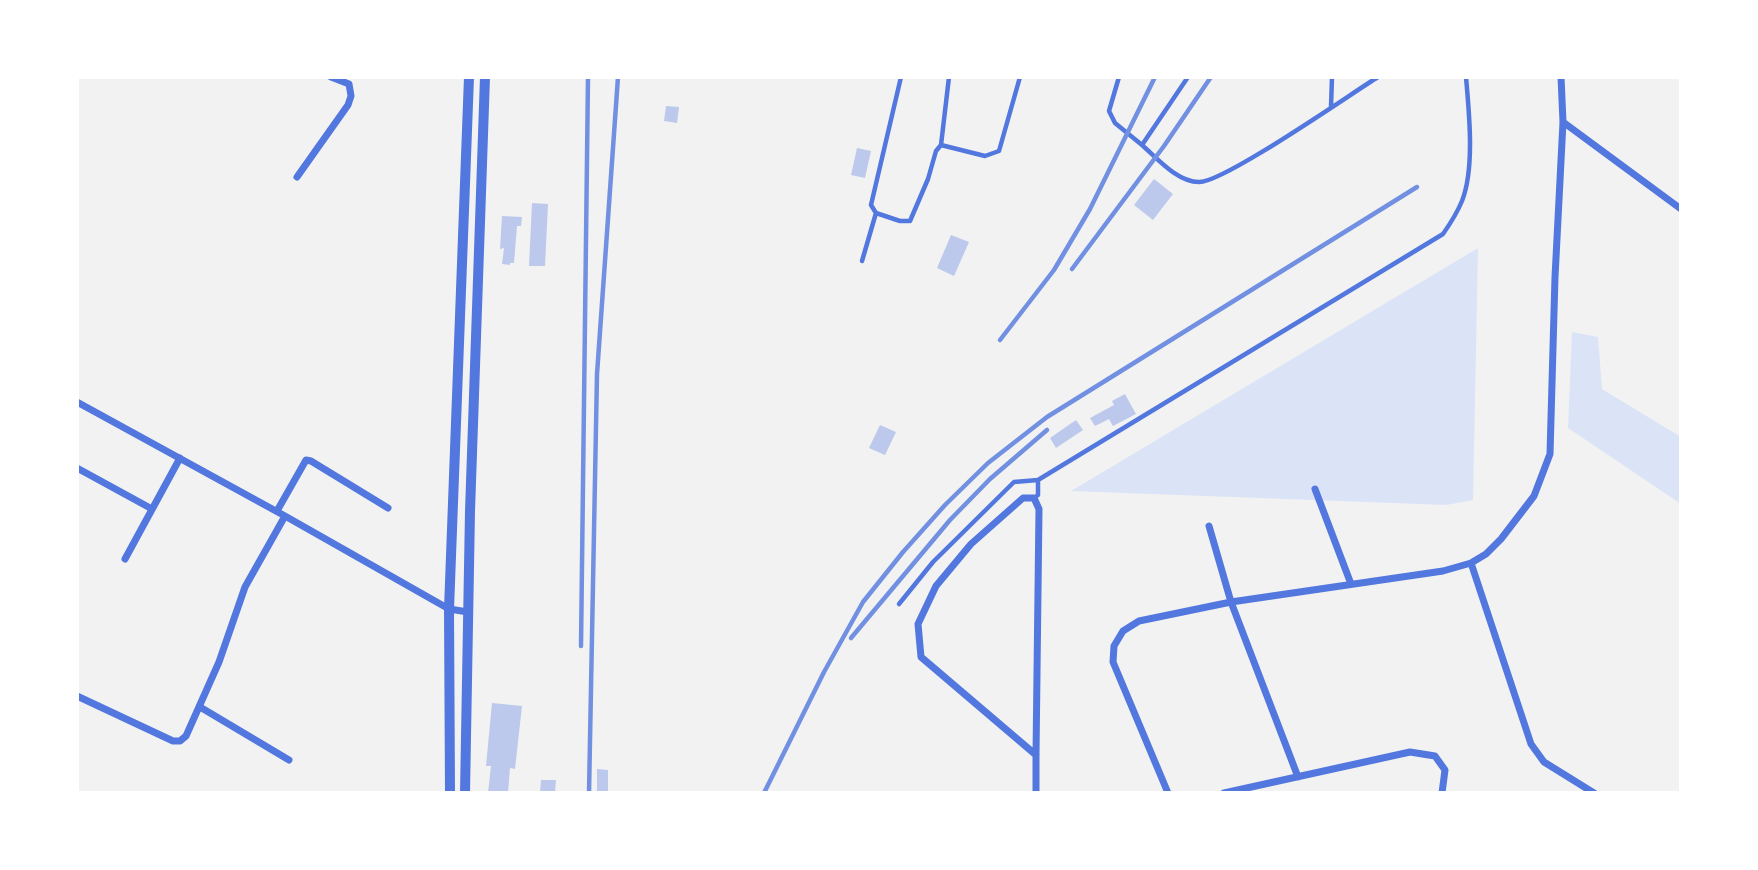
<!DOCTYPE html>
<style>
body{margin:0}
#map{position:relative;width:1758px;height:870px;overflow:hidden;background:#f2f2f2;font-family:"Noto Sans",sans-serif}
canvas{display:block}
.frame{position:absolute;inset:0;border:79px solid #fff;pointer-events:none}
</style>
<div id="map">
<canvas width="1758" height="870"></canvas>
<div class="frame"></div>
</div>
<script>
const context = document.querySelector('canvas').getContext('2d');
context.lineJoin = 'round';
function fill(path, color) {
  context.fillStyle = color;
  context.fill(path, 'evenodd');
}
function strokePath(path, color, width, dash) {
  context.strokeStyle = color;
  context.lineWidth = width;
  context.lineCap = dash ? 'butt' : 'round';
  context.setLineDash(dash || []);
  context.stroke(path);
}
const green = new Path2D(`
 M1478,248L1473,500L1446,505L1071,491Z
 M1572,332L1598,337L1602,389L1681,437V504L1568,428Z`);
const building = new Path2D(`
 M666,106L679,107L677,123L664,121Z
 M857,148L871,151L865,178L851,175Z
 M1154,179L1173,194L1153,220L1134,205Z
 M532,203L548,204L545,266H529Z
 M502,216L522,217L521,226H517L514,263H510V265L502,264L504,248L500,249Z
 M951,235L969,242L954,276L937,268Z
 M1125,394L1136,414L1113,426L1109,419L1095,426L1090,418L1114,405L1112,401Z
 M1076,420L1083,430L1056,448L1050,438Z
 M880,425L896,432L885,455L869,448Z
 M492,703L522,706L515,769L510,768L508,793H488L491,766H486Z
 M597,769L608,770V793H597Z
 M541,780H556L555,793H540Z`);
const service = new Path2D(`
 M901,77L871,205L876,213L900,221H910L928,179L936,151L941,145L985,156L999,151L1020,77
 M1119,77L1109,111L1115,123L1142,145
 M1188,77L1142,145C1157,158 1177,182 1199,182C1223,183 1349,95 1378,77
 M1331,107L1332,77
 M941,145L949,77
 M862,261L876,213
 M1034,498L1038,495V480L1443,234C1450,224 1457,213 1462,201C1475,168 1469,112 1466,77
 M899,604L933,562L1014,482L1038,480`);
const minor = new Path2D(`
 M1563,122L1681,209
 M297,177L348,105L351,96L349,84L331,77
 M77,402L285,516L449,609L468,612
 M77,468L152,509
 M1315,489L1351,584
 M277,511L306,460L311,461L388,508
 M1209,526L1231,602L1298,777
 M125,559L180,458
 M1471,563L1531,744L1544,762L1594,793
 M77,696L173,741H180L186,736L219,662L245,587L285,516
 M200,707L289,760
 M1036,793V755L1039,509L1034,498H1023L971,544L936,586L918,624L921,657L1036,755
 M1168,793L1113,662L1114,646L1123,631L1139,621L1231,602L1443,571L1471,563L1486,554L1501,539L1534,496L1550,454L1555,277L1563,122L1561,77
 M1224,793L1410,752L1435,756L1445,770L1442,793`);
const tertiary = new Path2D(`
 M450,793L449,609L469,77
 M465,793L470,511L485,77`);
const rail = new Path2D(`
 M1072,269L1164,146L1211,77
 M1000,340L1054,270L1090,209L1155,77
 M851,638L950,520L990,479L1047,430
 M581,646L588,77
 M589,793L597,374L618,77
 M764,793L824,672L863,602L903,552L945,505L988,463L1047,417L1417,187`);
fill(green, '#dbe4f7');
fill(building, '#bdc9ec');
strokePath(service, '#5277de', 4.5);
strokePath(minor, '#5277de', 7);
strokePath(tertiary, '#5277de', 10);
strokePath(rail, '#7290e2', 4.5);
</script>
